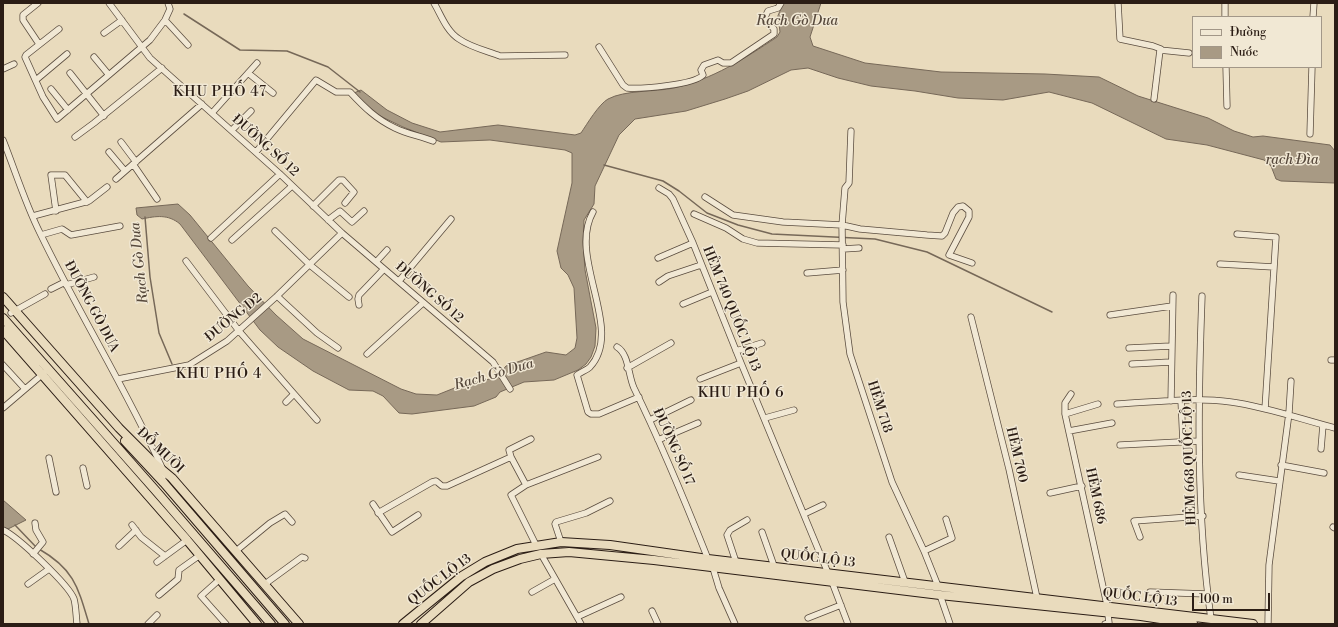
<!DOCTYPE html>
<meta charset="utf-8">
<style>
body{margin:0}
#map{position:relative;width:1338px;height:627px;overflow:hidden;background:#e9dbbd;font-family:"Libre Bodoni",serif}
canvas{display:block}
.frame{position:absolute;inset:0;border:4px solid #2b1d15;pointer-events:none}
.legend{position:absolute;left:1192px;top:16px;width:130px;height:52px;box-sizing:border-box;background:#f1e8d4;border:1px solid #a29788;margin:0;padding:5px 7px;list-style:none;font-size:12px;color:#2b1d15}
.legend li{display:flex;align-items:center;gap:8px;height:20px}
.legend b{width:20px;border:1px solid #a29788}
.scale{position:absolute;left:1192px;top:593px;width:78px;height:18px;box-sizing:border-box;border:2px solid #2b1d15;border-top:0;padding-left:5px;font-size:12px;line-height:14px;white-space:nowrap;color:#2b1d15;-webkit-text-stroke:3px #f1e8d4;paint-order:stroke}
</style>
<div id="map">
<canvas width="1338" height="627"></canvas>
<div class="frame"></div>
<ul class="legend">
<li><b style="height:5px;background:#f1e8d4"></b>Đường</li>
<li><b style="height:11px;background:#a89a84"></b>Nước</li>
</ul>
<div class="scale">100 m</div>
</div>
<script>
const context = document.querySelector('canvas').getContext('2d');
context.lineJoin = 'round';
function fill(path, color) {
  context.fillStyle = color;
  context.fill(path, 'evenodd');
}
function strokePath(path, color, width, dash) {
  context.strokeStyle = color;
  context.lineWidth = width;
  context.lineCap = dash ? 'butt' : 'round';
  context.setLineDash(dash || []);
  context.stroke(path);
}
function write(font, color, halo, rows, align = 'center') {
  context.font = font + ' "Libre Bodoni",serif';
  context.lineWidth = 3;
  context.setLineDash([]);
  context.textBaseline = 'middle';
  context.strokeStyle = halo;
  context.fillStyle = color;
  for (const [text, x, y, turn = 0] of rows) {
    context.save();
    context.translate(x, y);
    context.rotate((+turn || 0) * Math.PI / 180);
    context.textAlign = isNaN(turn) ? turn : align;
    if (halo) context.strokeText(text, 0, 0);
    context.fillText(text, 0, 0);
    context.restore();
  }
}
const water = new Path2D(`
 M784,3H821L810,37L813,46L865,63L941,72L1045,74L1099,77L1138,96L1208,118L1234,131L1253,137L1263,136L1330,145L1335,151V183L1281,181L1276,179L1271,166L1264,160L1207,145L1166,139L1092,103L1049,92L1003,100L958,98L915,91L871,86L838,78L808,68L791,70L748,91L725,99L686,111L635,119L619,135L595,186L594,204L584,220L583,242L585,270L596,328L595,346L591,357L586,364L578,370L554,380L524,382L500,392L496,397L474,406L412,414L399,413L383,396L373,391L349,390L313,371L278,347L260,330L180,224C168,214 156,216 142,219L137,215L136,208L178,204L190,215L248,286L276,315L303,339L401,389L416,394L437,395L467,383L496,378L506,366L546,352L566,355L575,348L577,338L574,288L568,275L561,268L557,251L572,183V153L565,150L490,140L441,142L403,127L378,115L354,93L361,90L387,110L412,123L440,132L498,125L575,135L581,133C587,124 599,104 608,99C625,90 654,92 674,88C713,79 744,59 777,37L780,32L778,16Z
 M3,500L26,520L8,529L3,527Z`);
const stream = new Path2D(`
 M184,14L240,50L287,51L328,67L360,92
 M604,165L663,181L679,191L707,213L738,225L772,234L875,239L927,252L1052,312
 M145,217L150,277L159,333L172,364
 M15,525L36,547
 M39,549C74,569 78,587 89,624`);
const minor = new Path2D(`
 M38,3L23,15V20L39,44
 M109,3L150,58L280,174L342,233L493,362L510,389
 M434,3C441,15 447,32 459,39C470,47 487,51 500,56L565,55
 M1118,3L1120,39L1153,46L1161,49
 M1225,3V17
 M1313,17L1314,3
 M165,20L188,45
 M59,29L26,55L25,57L43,97L57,119L150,40L165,20L170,9L168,3
 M104,33L122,20
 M599,47L623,85L627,88C641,89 694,85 703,75L701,70L704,65L718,60L723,63H731L774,34V29L764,19L768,11L778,8L781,3
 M94,57L109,75
 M1226,67L1227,106
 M3,69L14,64
 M70,73L104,116
 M248,73L273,93
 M36,80L67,54
 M51,89L68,110
 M1154,99L1160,50L1189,53
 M212,113L257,63
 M232,130L251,111
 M851,131L849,183L845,188L842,225L843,302L850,354L892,482L924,551L938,586
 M1310,134L1312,67
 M75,137L94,123L162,68
 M3,140C15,170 25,203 40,233C79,314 127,390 164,472L162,481
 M121,142L136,162
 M109,152L125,171
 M256,152L316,80L336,92H350C364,107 376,119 395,128C407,134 421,136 433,141
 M133,164L157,199
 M116,179L202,104
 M659,188L669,194L673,199L693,243L741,363L828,573
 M705,197L733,215L783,222L842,225L860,229L927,235L942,236L945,233L953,213L958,207L963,206L969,211V217L949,255L972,263
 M313,206L339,180H343L354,192L345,203
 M56,211L51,175H65L87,202
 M593,212C567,258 625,329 590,367C587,370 581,372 577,375L588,412L591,414H599L639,397
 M694,214L726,228L743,239L757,243L843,245
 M33,216L89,201L107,187
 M328,220L340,211L352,222L364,211
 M275,231L310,265L349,297
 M1237,234L1276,237L1265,409
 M41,235L62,229L71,235L120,226
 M211,238L280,174
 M232,240L292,186
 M843,249L859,248
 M658,258L693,243
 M186,261L239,331L317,420
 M376,262L387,250
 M1220,264L1274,267
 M807,273L843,270
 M399,281L451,219
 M659,282L668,276L701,265
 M66,285L94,277
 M51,289L65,282
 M277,296L317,333L338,348
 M1202,296C1198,403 1196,512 1211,619
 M683,304L712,292
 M359,305L358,299L359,295L384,269
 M11,313L45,294
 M1110,315L1172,306
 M971,317L1009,469L1037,598
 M617,347C629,354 628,375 634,388C661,443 685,501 708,559
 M1129,348L1171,346
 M736,351L762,343
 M367,354L423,303
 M1331,360H1335
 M1132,364L1171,362
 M3,365L25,389
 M627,368L671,343
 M118,379L189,365L227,341L277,296L342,233
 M700,379L741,363
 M1071,394L1065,403V414L1107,605
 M1181,400L1183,442
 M1171,401L1173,295
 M286,402L294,394
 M1117,404C1155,402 1193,397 1231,402C1267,407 1300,419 1335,428
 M3,408L44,373
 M1065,414L1098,404
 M765,418L794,410
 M650,420L691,400
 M1069,431L1112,423
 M658,440L698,423
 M1120,445L1199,441
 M1321,449L1323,425
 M49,458L56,492
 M1281,465L1324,473
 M83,468L87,486
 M1239,475L1279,481
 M526,485L511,457L509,450L531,439
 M1050,493L1082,486
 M373,504L392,532L418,515
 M378,513L432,482L436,481L442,486H447L511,457
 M804,514L823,505
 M132,525L141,537L165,556
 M1333,527L1335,528
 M3,530C17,536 69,585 74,599C76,606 76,616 77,624
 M762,532L774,566
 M889,537L905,582
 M1140,537L1134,521L1203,516
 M561,542L555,524L556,522L586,513L610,501
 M536,545L511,495L526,485L598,457
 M119,546L136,530
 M236,551L270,523L285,514L292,522
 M924,551L952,538L946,519
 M33,554L43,542L36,530L35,523
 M541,554L581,624
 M157,562L187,540
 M736,562L727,535L730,530L747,520
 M713,568L719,588L735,624
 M220,579L201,596L226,624
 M832,582L848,624
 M28,584L49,569
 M265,584L302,557L305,558
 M532,592L555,579
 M1150,592L1207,594
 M159,595L178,579L179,570L200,555
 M940,595L950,624
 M652,611L658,624
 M577,617L621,597
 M808,618L841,605
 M148,624L157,615
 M1105,624L1109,623L1108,614
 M1268,624L1269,565L1289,413L1291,381`);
const highway = new Path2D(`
 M3,297L119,428L154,463L172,478L299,624
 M3,318L156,491L271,624
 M3,330L187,540L257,624
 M125,441L164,483L285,624
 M403,624L462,576L485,562L517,549L561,542L610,545L708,559L1253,624
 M421,624L469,582L493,569L520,559L541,554L569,552L654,560L940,595L1141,616L1193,624`);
const streetNames = [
 ["ĐƯỜNG SỐ 12",265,146,42],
 ["ĐƯỜNG SỐ 12",429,293,41],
 ["ĐƯỜNG GÒ DƯA",91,307,62],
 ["HẺM 740 QUỐC LỘ 13",731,309,68],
 ["ĐƯỜNG D2",234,318,-39],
 ["HẺM 718",879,407,72],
 ["ĐƯỜNG SỐ 17",673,447,66],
 ["ĐỖ MƯỜI",160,451,44],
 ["HẺM 700",1016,455,77],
 ["HẺM 668 QUỐC LỘ 13",1190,458,-92],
 ["HẺM 686",1095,496,78],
 ["QUỐC LỘ 13",818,559,7],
 ["QUỐC LỘ 13",440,580,-37],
 ["QUỐC LỘ 13",1140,598,7]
];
const waterNames = [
 ["Rạch Gò Dưa",797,22],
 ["rạch Đìa",1292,161],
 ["Rạch Gò Dưa",140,263,-96],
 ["Rạch Gò Dưa",494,375,-16]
];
const neighbourhoodNames = [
 ["KHU PHỐ 47",220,93],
 ["KHU PHỐ 4",219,375],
 ["KHU PHỐ 6",741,394]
];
fill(water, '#a89a84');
strokePath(water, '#766858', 1);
strokePath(stream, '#766858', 1.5);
strokePath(minor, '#5a4c3f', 7);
strokePath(highway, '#2b1d15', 10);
strokePath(minor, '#f1e8d4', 5.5);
strokePath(highway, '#e9dbbd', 8);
write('13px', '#2b1d15', '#f1e8d4', streetNames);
write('italic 14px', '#57493c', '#f1e8d4', waterNames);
context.letterSpacing = '1px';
write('14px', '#2b1d15', '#f1e8d4', neighbourhoodNames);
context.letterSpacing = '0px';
</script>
